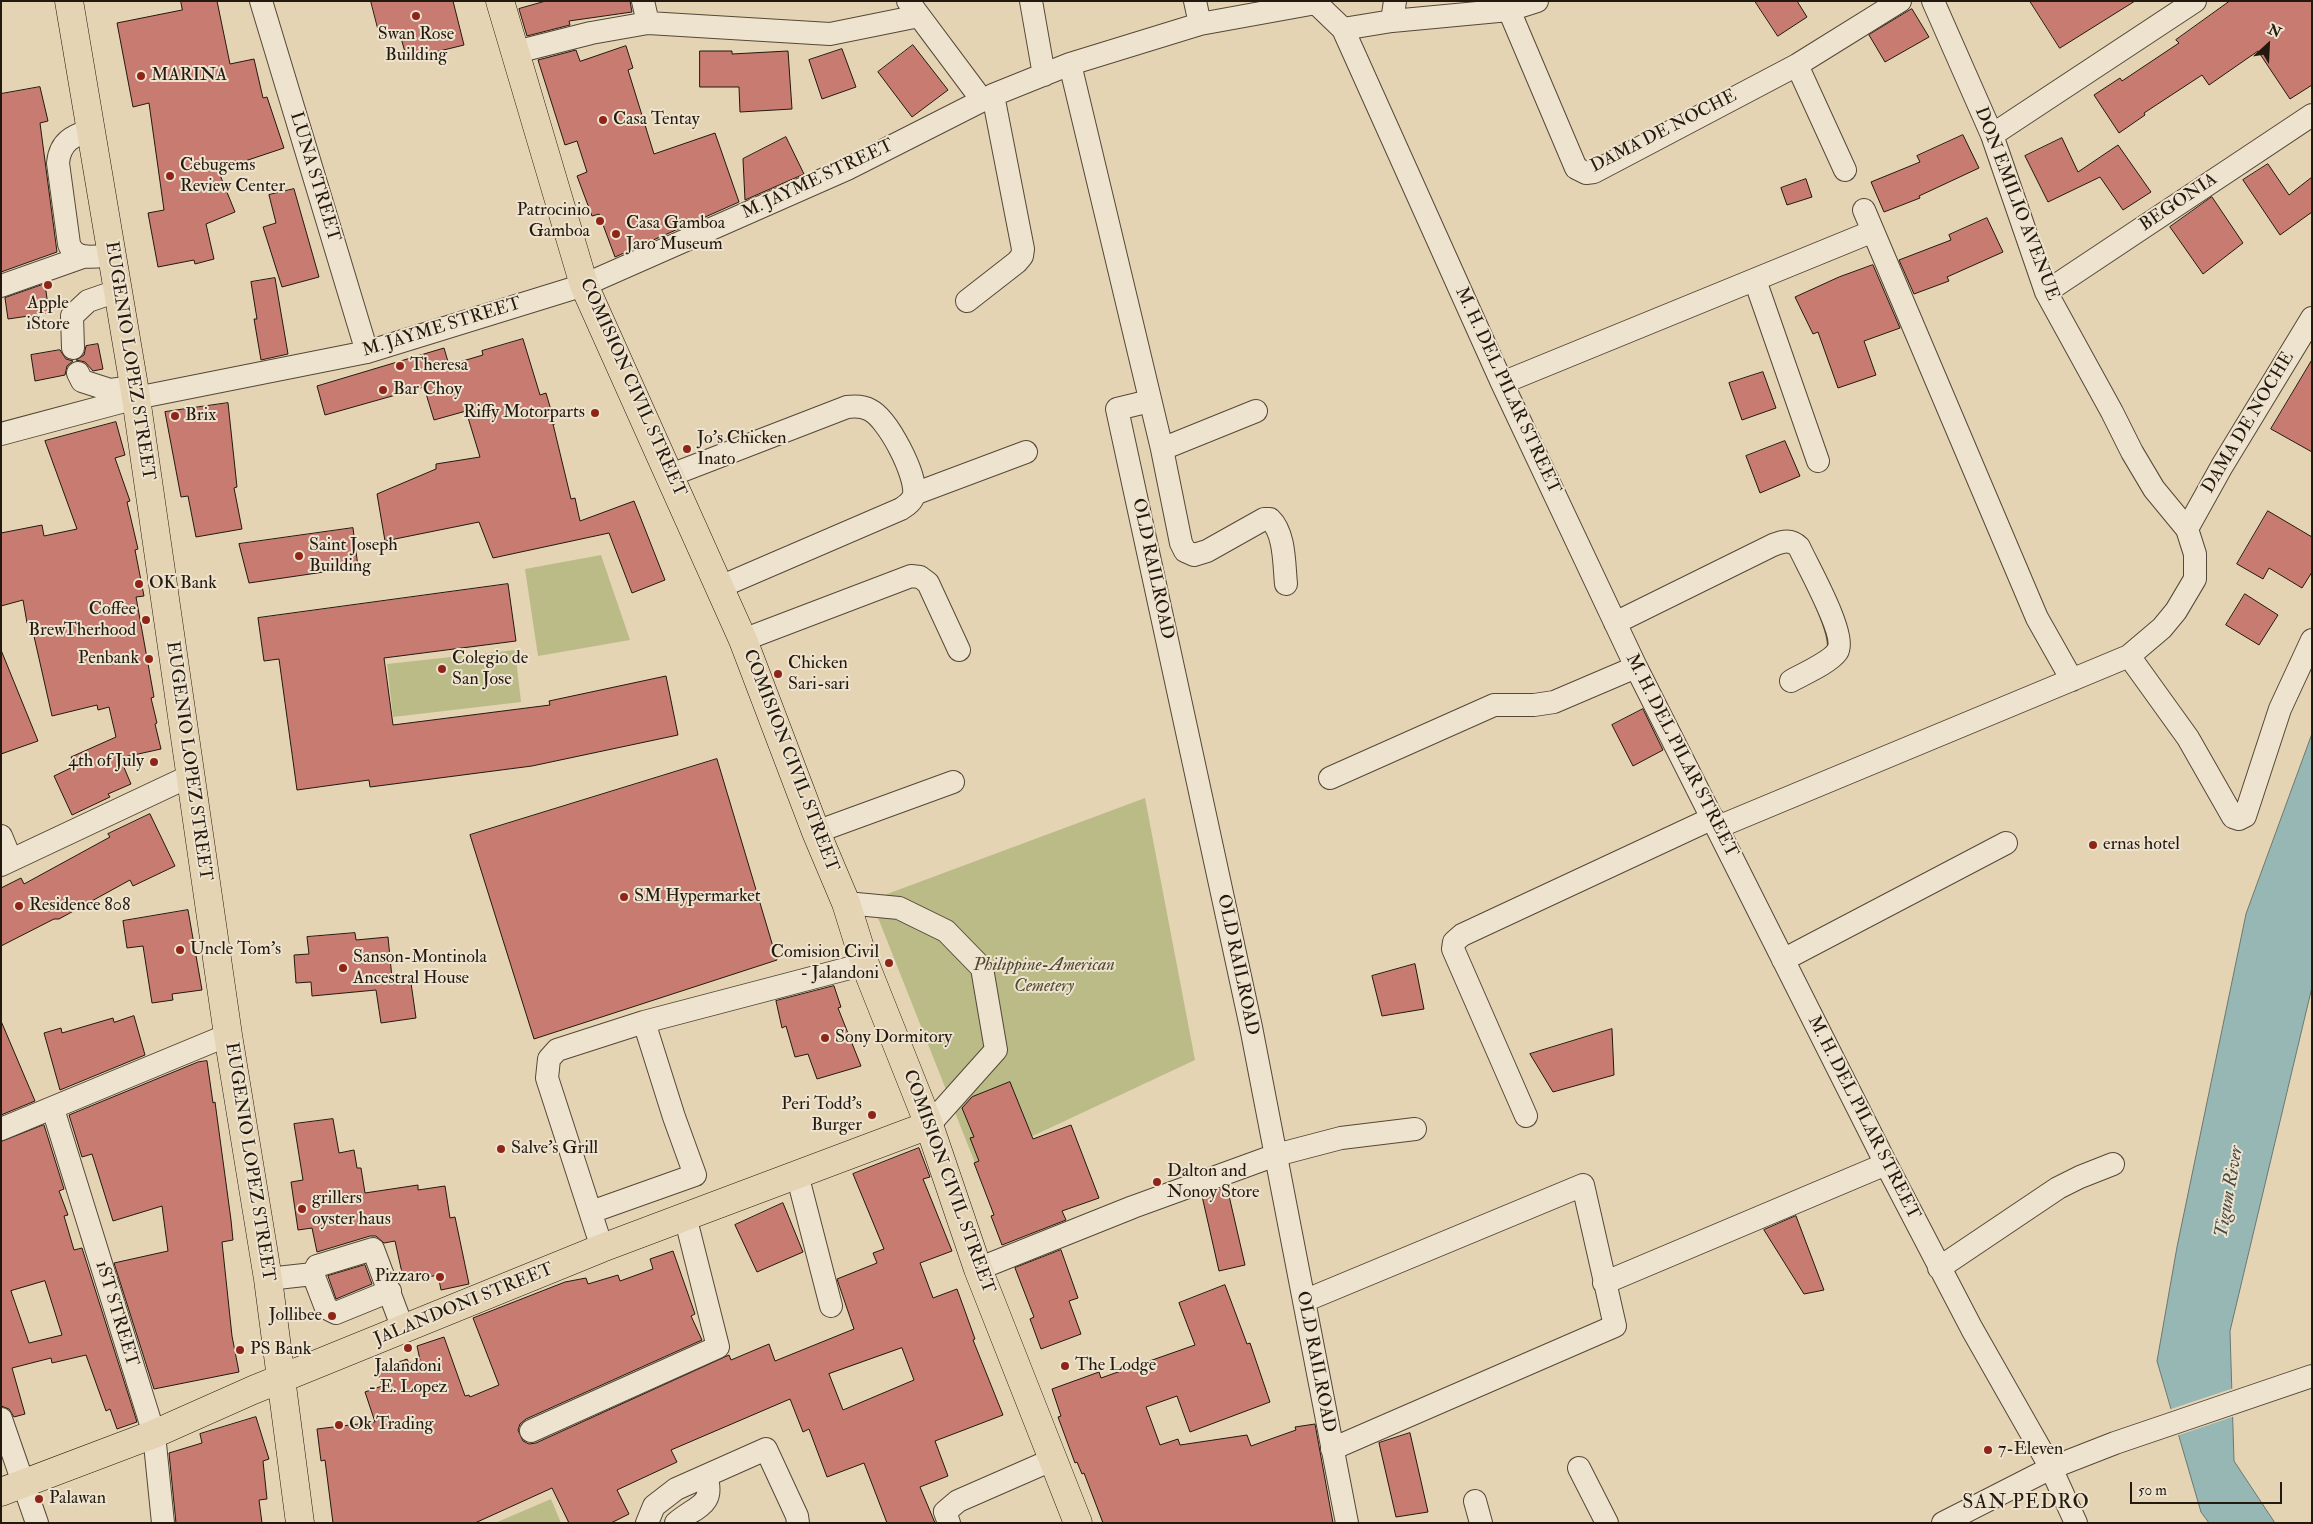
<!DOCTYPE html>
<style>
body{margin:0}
#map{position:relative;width:2313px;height:1524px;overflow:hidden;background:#e5d4b3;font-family:"IM FELL Double Pica",serif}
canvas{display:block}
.frame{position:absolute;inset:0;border:2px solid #23190f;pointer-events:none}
.north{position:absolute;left:2243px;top:20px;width:50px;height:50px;-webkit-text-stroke:4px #eee3ce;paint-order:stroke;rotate:25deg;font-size:14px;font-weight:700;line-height:20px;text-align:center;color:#23190f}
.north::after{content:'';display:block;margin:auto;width:18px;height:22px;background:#23190f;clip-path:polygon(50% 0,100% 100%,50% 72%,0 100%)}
.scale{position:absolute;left:2130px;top:1482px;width:152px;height:22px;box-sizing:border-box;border:2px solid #23190f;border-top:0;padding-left:6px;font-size:15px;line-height:18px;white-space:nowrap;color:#23190f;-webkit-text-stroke:4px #eee3ce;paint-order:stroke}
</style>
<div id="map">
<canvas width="2313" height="1524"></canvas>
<div class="frame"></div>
<div class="north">N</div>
<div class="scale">50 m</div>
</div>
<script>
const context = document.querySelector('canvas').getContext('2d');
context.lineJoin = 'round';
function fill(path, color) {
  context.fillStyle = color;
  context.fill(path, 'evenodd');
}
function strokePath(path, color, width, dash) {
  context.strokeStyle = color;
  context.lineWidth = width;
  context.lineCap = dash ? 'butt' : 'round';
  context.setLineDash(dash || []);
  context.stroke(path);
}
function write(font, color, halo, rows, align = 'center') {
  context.font = font + ' "IM FELL Double Pica",serif';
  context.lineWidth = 4;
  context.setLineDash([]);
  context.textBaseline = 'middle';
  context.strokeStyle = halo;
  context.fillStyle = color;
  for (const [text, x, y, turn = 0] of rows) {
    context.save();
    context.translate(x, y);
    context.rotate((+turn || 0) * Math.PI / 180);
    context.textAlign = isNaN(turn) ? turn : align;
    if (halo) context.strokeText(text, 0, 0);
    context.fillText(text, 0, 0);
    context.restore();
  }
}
const green = new Path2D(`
 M601,555L630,640L538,656L525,569Z
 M515,650L521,702L393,717L387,664Z
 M1145,798L1195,1060L975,1163L871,900Z
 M551,1499L561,1523H495Z`);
const water = new Path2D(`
 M2312,734V987L2230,1331L2234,1461L2275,1523H2209L2201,1512L2157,1361L2177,1247L2246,914Z`);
const pier = new Path2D(`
 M2234,1388L2235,1416L2176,1436L2168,1410Z`);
const building = new Path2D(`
 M181,1H217L230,64L254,59L263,98L267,97L284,148L218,170L235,212L206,224L214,259L195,264L194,260L158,267L148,213L164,210L149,103L133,107L117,23L182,10Z
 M371,1H453L464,45L407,59L399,31L380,36Z
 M546,1H630L632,12L569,21L570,25L527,36L519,9Z
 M1755,1H1797L1807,17L1778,36Z
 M2030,1H2135L2060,48Z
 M2230,1H2312V85L2290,99L2258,51L2209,85L2202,75L2144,113L2145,115L2119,133L2094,95L2120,78L2122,81L2179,43L2176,40Z
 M1912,9L1929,37L1885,62L1869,35Z
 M913,45L948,90L912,117L878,72Z
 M626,46L633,68L628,70L654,154L715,133L739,202L615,257L599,214L592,216L577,176L587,172L577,141L565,145L538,60L576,50L580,61Z
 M842,49L856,87L822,99L809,60Z
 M700,51H732V54L788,51L792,109L740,112L739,87H700Z
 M40,87L48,121L40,123L57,252L1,272V94Z
 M1963,135L1979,168L1919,196L1920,198L1884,212L1871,182L1920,162L1917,156Z
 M786,137L804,174L745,200L743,159Z
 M2062,138L2078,172L2118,145L2151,192L2123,210L2100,177L2048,202L2025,156Z
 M2268,164L2289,195L2312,177V212L2280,235L2243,180Z
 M1806,179L1812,197L1787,205L1781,188Z
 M294,189L319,277L282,287L263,227L276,223L269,195Z
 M2212,197L2243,243L2203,274L2170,227Z
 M1987,218L2003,252L1947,277L1949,281L1914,294L1899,260L1951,240L1949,235Z
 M1873,265L1900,328L1864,341L1876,375L1838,388L1818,332L1813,334L1795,297L1839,277Z
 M275,278L288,354L261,360L254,319H257L251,282Z
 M45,284L49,313L8,319L5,298Z
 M523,339L540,395L546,393L555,424H553L571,499L575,498L580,521L634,501L665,580L632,593L609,533L493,558L479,522L385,541L377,494L436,469V464L480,457L466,411L434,420L424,387L325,415L317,386L444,348L449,365L483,355L482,351Z
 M98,344L103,369L93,371L85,362L76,360L84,355L86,346Z
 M60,350L66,359L73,361L67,366L65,375L35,381L31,355Z
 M2312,360V452L2271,429Z
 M1763,372L1776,408L1742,420L1729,383Z
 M228,403L237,487L234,488L242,529L196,537L188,496L181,497L165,412Z
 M116,422L125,455L115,458L130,501L127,502L138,549L135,550L144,596L136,597L154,697L151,698L157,723L155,724L161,749L120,758L131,784L108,794L110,797L72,815L54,776L75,766L71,757L116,737L109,707L98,710L97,705L52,716L31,623H27L23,600L1,606V533L42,525L44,536L77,529L45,441Z
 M1785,441L1800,476L1760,493L1746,456Z
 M2268,511L2312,537V572L2302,588L2269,568L2263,579L2237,564Z
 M353,528L358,567L249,583L239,544Z
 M508,584L516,641L384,658L393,725L550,705L549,701L666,676L678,735L532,766L370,787L369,780L297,790L279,659L264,661L258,618Z
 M2245,594L2278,615L2259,645L2226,625Z
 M1,650L38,741L1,754Z
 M1643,709L1663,750L1633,766L1612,725Z
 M717,759L777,960L534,1039L470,835Z
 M150,814L175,866L133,886L130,880L59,919H54L1,946V888L21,878L24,884L110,837L108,834Z
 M188,910L202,990L172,994L173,1000L152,1003L143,946L127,948L123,921Z
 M355,933L356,940L388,937L392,978L410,976L416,1018L381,1023L376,990L312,996L311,982L296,983L294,955L309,954L307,937Z
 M1415,964L1424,1009L1382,1016L1372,976Z
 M834,986L841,1007L838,1008L861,1066L817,1079L808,1054L795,1057L786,1026L782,1028L776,1001Z
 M134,1016L145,1055L60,1090L44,1033L61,1028L62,1033L113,1018L114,1022Z
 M1,1021L35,1101L1,1115Z
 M1612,1029L1614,1075L1553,1092L1530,1054Z
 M207,1061L213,1103L215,1102L231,1220L233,1240L222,1242L232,1336L239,1372L154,1389L114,1263L168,1251L162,1206L113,1221L92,1154L82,1157L69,1115L198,1062Z
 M1010,1082L1033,1139L1071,1125L1099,1198L1062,1211L1066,1220L1002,1245L991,1216L994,1215L974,1163L979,1161L970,1138L974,1137L962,1108L972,1097Z
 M333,1119L339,1153L354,1150L357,1168H361L365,1193L418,1185V1190L445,1186L450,1218L455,1217L469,1284L441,1290L438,1275L404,1282L395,1241L384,1243L376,1236H370L317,1252L312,1228L298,1230L291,1182L303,1180L294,1124Z
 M44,1125L64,1189L59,1191L68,1215L64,1216L74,1250L82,1248L137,1422L117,1429L110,1409L106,1411L86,1355L52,1363L51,1358L12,1368L25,1414L14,1417L9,1409L1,1406V1142ZM45,1281L62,1335L29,1343L11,1291Z
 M919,1148L930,1177L923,1179L952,1251L920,1263L933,1298L957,1289L975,1339L973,1340L1003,1415L935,1441L948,1476L920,1487L935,1523H887L864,1463L827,1477L809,1429L803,1432L790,1399L671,1450L677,1462L617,1490L629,1514L611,1523H569L552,1488L475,1523H333L325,1460L321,1461L317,1429L375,1422L365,1392L382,1386L377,1370L407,1359L409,1363L420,1360L417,1346L444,1337L465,1396L469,1395L470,1397L499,1385L473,1318L565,1282L586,1278L588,1284L618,1275L620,1281L653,1269L650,1259L673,1251L695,1314L691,1316L702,1340L526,1419L520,1424L518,1430L523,1441L529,1444L536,1443L729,1355L731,1360L769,1344L775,1361L854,1329L837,1279L877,1263L873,1253L884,1249L853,1174ZM902,1348L914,1380L843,1410L829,1374Z
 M1227,1187L1245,1265L1219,1271L1202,1196Z
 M783,1203L803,1252L757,1272L735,1225Z
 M1796,1216L1824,1290L1804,1294L1764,1230Z
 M1061,1250L1078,1298L1069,1301L1081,1334L1041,1349L1030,1319L1034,1317L1015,1268Z
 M365,1265L372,1284L336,1299L328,1276Z
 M1225,1285L1247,1344L1250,1343L1270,1402L1190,1432L1177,1396L1146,1407L1160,1445L1178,1439L1180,1445L1247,1435L1251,1446L1296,1430L1295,1427L1315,1424L1333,1523H1103L1084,1473L1082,1474L1077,1462L1075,1463L1058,1417L1061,1416L1052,1389L1099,1372L1101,1378L1195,1345L1179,1303Z
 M256,1417L269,1459L263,1461L267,1499L259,1500L262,1523H176L169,1453L202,1443L200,1434Z
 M1410,1433L1428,1512L1396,1517L1379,1443Z`);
const minor = new Path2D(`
 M261,1L367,352
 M643,1L648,23
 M908,1L982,100
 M1031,1L1044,75
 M1195,1L1200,24
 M1509,10L1576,168L1586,173L1594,172L1797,65L1900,1
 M1392,21L1395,1
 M1343,29L1392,21L1509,10L1537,1
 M516,52L591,33L648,23L830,34L919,16
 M1070,64L1162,449L1181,543L1185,551L1194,555L1207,551L1264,519H1270C1285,533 1284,564 1286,584
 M1797,65L1845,170
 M92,129C73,136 60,141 58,163L69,244C75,262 97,256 112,255
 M1992,135L2195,1
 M1864,210L2037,618L2072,680
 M1755,280L1818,461
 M1,286L83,257
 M2046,292L2312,115
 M967,301L1017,262L1022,256L1023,249L993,95
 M73,348L72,316L88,301L117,291
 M78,373L82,381L110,390L134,387
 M1502,383L1871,232
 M1150,401L1117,409L1251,1027L1347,1523
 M1,434L136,398L367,352L584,285L847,169L993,95L1070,64L1200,24L1316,3L1343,29L1502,383L1636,667L1886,1164L1972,1329L2051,1468L2076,1523
 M1162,449L1256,411
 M671,475L847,407C855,406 863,406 870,410C888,419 917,475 914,495C912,502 907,505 901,509L720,587
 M914,494L1026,452
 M2187,529L2222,466L2312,318
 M1615,623L1773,545C1783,541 1791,539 1799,547C1807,565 1848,636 1837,652C1829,663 1803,674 1791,681
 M743,640L911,576L920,577L928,583L959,650
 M2129,656L2188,738L2233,817L2239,819L2245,816L2280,709L2312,640
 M1330,778L1494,705H1534L1554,702L1636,667
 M1718,827L2129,656L2162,628L2176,611L2195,579V554L2187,529L2154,489L2132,452L2112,412L2046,292L1992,135L1933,1
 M816,832L953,782
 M1,836L11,860
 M1,865L190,776
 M846,903L899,908L946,931L982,968L996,1050L929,1125
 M1783,960L2006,843
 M53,1109L154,1434L163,1523
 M1526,1116L1453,949L1454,942L1462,935L1713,818
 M1,1129L228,1035
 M797,1174L831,1306
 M591,1212L695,1175L674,1117L644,1022
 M602,1248L547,1078L549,1059L557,1050L644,1022L865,964
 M1939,1268L2058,1188L2080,1177L2113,1164
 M978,1269L1133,1207L1276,1155L1341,1138L1415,1129
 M313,1274L317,1266L373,1249L403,1329
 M313,1274L326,1308L336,1313L390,1291
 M268,1279L313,1274
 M1604,1283L1886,1164
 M1304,1301L1583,1185L1615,1326L1332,1449
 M1,1419L37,1523
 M531,1431L718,1347L685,1216
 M1579,1468L1607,1523
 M1475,1501L1481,1523
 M647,1523L654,1506L676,1489L766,1449L797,1516L798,1523
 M676,1523C695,1506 716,1506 706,1476
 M949,1523L945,1512L958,1501L1054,1459
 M1943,1523L2051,1468L2115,1443L2312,1376`);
const major = new Path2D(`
 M69,1L136,398L228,1035L268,1279L300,1523
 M500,1L584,285L743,640L816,832L846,903L865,964L929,1125L978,1269L1078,1523
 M1,1492L154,1434L253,1390L602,1248L929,1125`);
const markers = [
 [416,16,5,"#8f2418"],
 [141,76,5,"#8f2418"],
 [603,120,5,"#8f2418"],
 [170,176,5,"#8f2418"],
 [600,221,5,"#8f2418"],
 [616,234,5,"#8f2418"],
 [48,285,5,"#8f2418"],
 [400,366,5,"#8f2418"],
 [383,390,5,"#8f2418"],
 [595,413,5,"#8f2418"],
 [175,416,5,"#8f2418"],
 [687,449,5,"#8f2418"],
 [299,556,5,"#8f2418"],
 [139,584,5,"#8f2418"],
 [146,620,5,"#8f2418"],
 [149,659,5,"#8f2418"],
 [442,669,5,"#8f2418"],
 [778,674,5,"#8f2418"],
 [154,762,5,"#8f2418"],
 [2093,845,5,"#8f2418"],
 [624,897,5,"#8f2418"],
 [19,906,5,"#8f2418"],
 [180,950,5,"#8f2418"],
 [889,963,5,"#8f2418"],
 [343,968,5,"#8f2418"],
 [825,1038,5,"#8f2418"],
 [872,1115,5,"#8f2418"],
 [501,1149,5,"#8f2418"],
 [1157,1182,5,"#8f2418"],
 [302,1209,5,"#8f2418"],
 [440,1277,5,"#8f2418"],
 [332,1316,5,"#8f2418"],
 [408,1348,5,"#8f2418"],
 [240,1350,5,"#8f2418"],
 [1065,1366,5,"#8f2418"],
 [339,1425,5,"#8f2418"],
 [1988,1450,5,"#8f2418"],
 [39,1499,5,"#8f2418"]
];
const poiNames = [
 ["Swan Rose",416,35,"center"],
 ["Building",416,56,"center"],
 ["MARINA",151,76],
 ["Casa Tentay",613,120],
 ["Cebugems",180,166],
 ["Review Center",180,187],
 ["Patrocinio",590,211,"right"],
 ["Gamboa",590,232,"right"],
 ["Casa Gamboa",626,224],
 ["Jaro Museum",626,245],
 ["Apple",48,304,"center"],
 ["iStore",48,325,"center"],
 ["Theresa",410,366],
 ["Bar Choy",393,390],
 ["Riffy Motorparts",585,413,"right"],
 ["Brix",185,416],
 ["Jo's Chicken",697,439],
 ["Inato",697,460],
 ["Saint Joseph",309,546],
 ["Building",309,567],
 ["OK Bank",149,584],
 ["Coffee",136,610,"right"],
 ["BrewTherhood",136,631,"right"],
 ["Penbank",139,659,"right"],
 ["Colegio de",452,659],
 ["San Jose",452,680],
 ["Chicken",788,664],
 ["Sari-sari",788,685],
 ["4th of July",144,762,"right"],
 ["ernas hotel",2103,845],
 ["SM Hypermarket",634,897],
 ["Residence 808",29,906],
 ["Uncle Tom's",190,950],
 ["Comision Civil",879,953,"right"],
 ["- Jalandoni",879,974,"right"],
 ["Sanson-Montinola",353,958],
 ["Ancestral House",353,979],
 ["Sony Dormitory",835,1038],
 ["Peri Todd's",862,1105,"right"],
 ["Burger",862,1126,"right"],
 ["Salve's Grill",511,1149],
 ["Dalton and",1167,1172],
 ["Nonoy Store",1167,1193],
 ["grillers",312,1199],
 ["oyster haus",312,1220],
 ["Pizzaro",430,1277,"right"],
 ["Jollibee",322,1316,"right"],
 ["PS Bank",250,1350],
 ["The Lodge",1075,1366],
 ["Jalandoni",408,1367,"center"],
 ["- E. Lopez",408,1388,"center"],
 ["Ok Trading",349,1425],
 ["7-Eleven",1998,1450],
 ["Palawan",49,1499]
];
const streetNames = [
 ["DAMA DE NOCHE",1664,132,-27],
 ["LUNA STREET",314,177,73],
 ["M. JAYME STREET",818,180,-25],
 ["BEGONIA",2179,203,-34],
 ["DON EMILIO AVENUE",2016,204,69],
 ["M. JAYME STREET",442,328,-17],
 ["EUGENIO LOPEZ STREET",129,361,81],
 ["COMISION CIVIL STREET",632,388,66],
 ["M. H. DEL PILAR STREET",1507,391,65],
 ["DAMA DE NOCHE",2249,423,-59],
 ["OLD RAILROAD",1152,569,78],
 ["M. H. DEL PILAR STREET",1681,756,63],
 ["EUGENIO LOPEZ STREET",188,761,82],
 ["COMISION CIVIL STREET",790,761,69],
 ["OLD RAILROAD",1237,965,78],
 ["M. H. DEL PILAR STREET",1863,1118,63],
 ["EUGENIO LOPEZ STREET",249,1162,81],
 ["COMISION CIVIL STREET",948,1182,70],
 ["JALANDONI STREET",464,1305,-22],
 ["1ST STREET",116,1314,73],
 ["OLD RAILROAD",1315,1362,79]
];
const parkNames = [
 ["Philippine-American",1044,966],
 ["Cemetery",1044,987]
];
const waterNames = [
 ["Tigum River",2230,1192,-80]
];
const quarterNames = [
 ["SAN PEDRO",2026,1504]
];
fill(green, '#bb8');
fill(water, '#97b7b4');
strokePath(water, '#697872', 1);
fill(pier, '#e5d4b3');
fill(building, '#c77b71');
strokePath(building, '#23190f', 1);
strokePath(minor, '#544838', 24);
strokePath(major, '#23190f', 29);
strokePath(minor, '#eee3ce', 22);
strokePath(major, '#e5d4b3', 28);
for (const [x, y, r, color] of markers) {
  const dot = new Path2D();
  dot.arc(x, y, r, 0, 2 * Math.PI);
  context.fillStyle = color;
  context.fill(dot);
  strokePath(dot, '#eee3ce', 2);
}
write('18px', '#23190f', '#eee3ce', poiNames, 'left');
write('18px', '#23190f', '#eee3ce', streetNames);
write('italic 18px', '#514a33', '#eee3ce', parkNames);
write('italic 19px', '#464841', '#eee3ce', waterNames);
context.letterSpacing = '1px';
write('20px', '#23190f', '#eee3ce', quarterNames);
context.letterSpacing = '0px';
</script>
